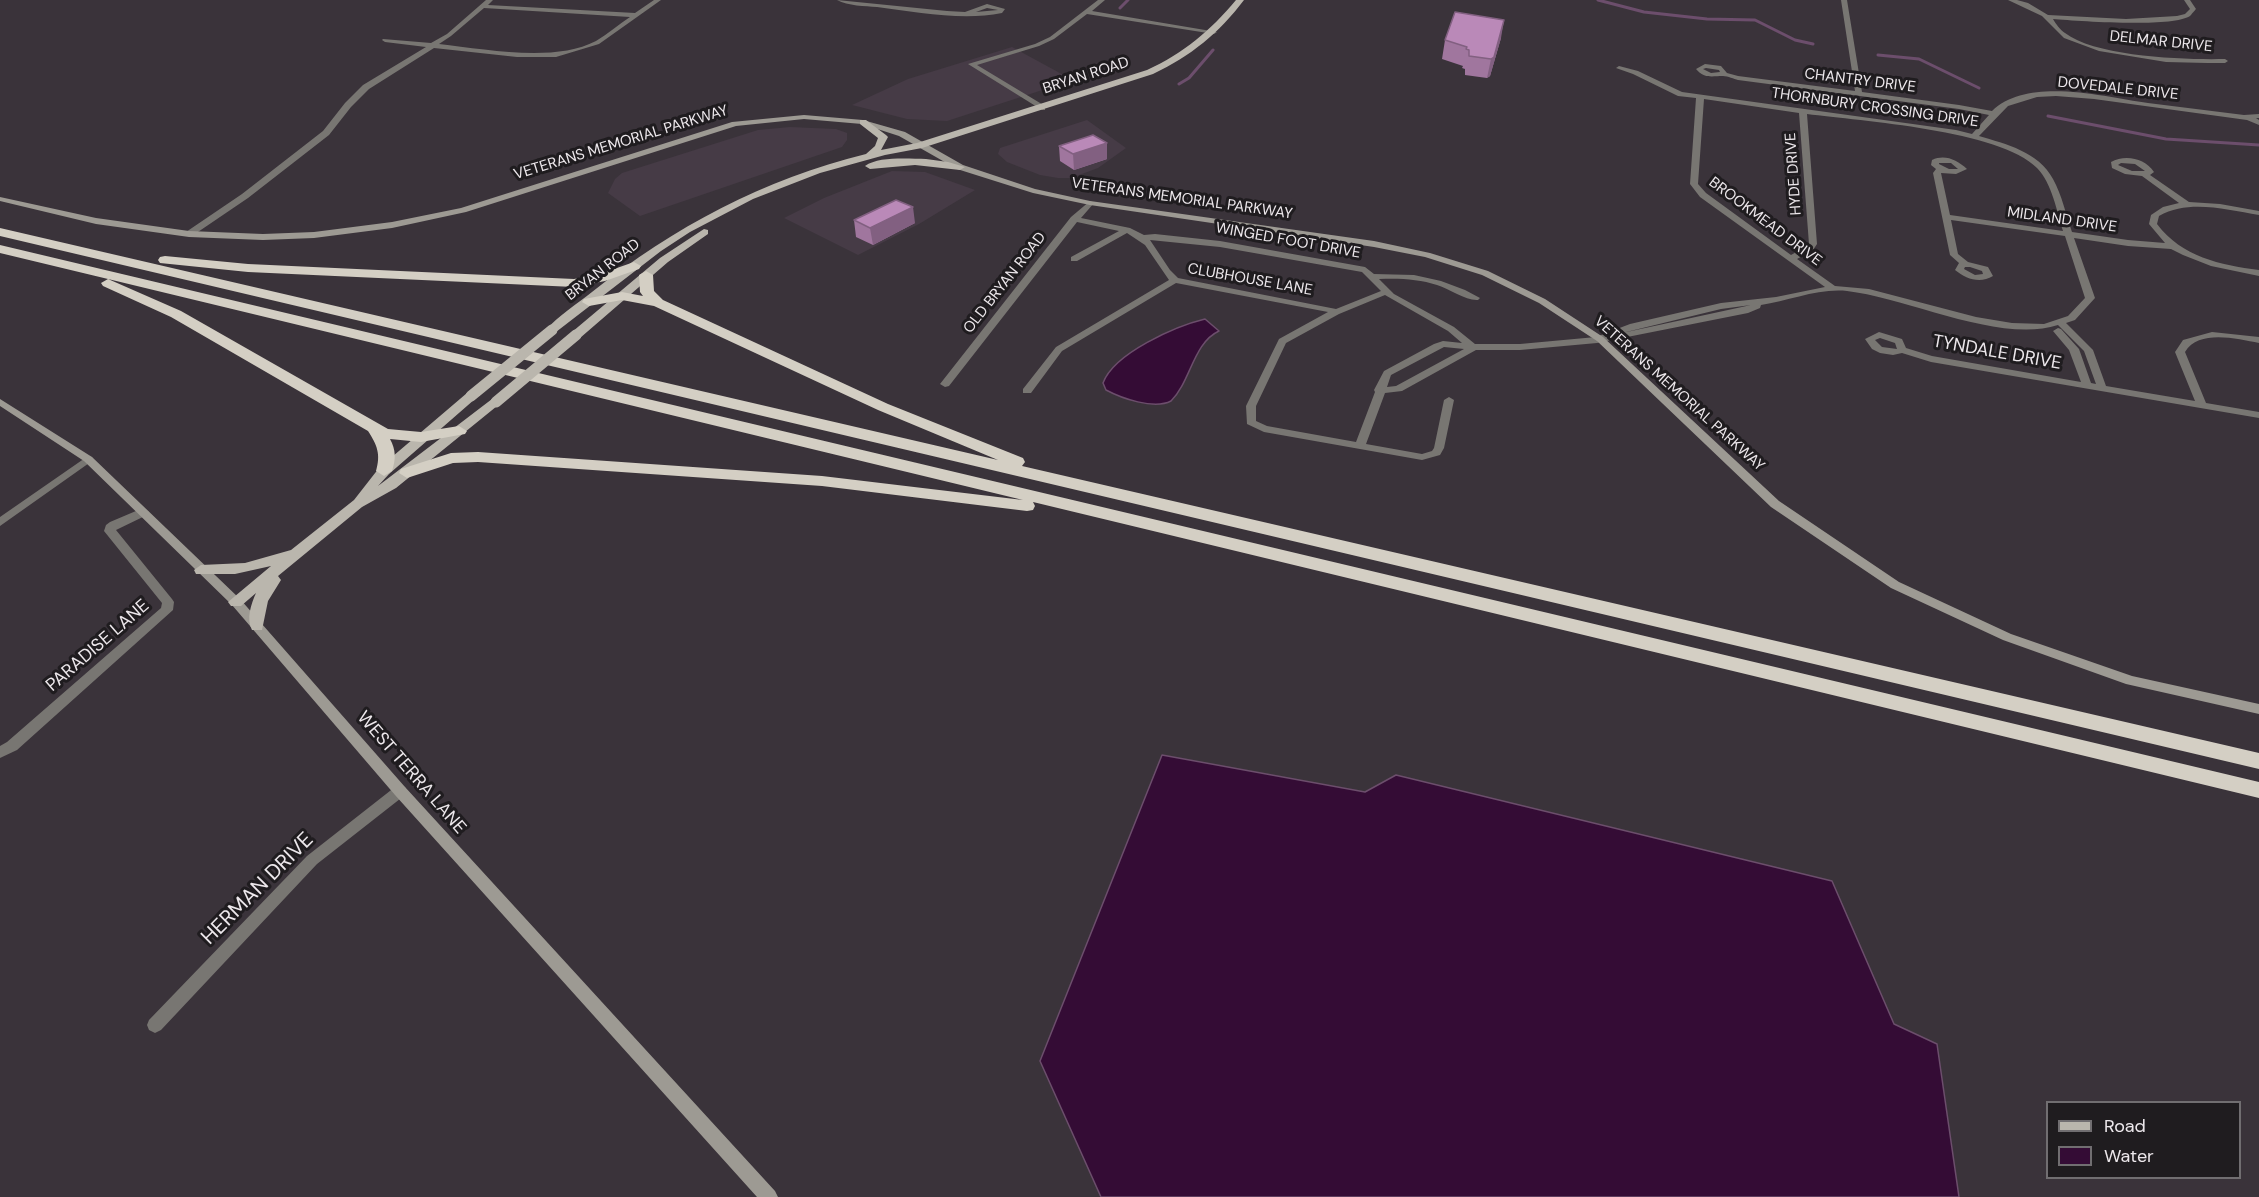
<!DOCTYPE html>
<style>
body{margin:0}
#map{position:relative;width:2259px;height:1197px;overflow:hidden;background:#3a333a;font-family:"DM Sans",sans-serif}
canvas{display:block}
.legend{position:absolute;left:2046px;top:1101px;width:195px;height:78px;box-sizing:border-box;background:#1f1c1f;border:2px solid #716e71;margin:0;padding:8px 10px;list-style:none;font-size:18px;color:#ede8ec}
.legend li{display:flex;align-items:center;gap:12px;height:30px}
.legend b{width:30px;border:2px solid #716e71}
</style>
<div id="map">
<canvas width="2259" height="1197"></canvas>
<ul class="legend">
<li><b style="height:8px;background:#bab6ad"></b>Road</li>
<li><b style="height:16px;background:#340c35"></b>Water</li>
</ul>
</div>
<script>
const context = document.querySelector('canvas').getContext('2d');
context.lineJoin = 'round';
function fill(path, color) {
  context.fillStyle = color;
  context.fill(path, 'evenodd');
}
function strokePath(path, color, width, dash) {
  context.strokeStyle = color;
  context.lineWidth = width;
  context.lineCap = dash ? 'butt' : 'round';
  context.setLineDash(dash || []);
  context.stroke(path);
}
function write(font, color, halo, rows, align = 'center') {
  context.font = font + ' "DM Sans",sans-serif';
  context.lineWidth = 6;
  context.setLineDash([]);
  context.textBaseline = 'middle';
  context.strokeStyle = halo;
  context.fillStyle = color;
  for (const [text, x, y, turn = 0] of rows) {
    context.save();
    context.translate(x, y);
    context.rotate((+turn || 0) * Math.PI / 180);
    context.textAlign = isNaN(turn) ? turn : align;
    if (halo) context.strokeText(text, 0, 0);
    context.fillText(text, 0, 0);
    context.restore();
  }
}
const built = new Path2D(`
 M1012,47L1069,78L1064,83L947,121L907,119L852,105L908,79Z
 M1087,120L1126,148L1098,168L1071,178H1058L1040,175L1007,162L998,154L1000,148Z
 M790,127L836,129L847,133V140L842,147L640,216L608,193L615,179L622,173L758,130Z
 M892,171L925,172L975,190L919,224L858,255L784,218L824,198Z`);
const water = new Path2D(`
 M1205,319L1219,331C1193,343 1191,381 1171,401C1154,410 1121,398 1106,390L1103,383C1114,353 1176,326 1205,319Z
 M1162,755L1365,792L1396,775L1832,881L1894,1024L1937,1044L1959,1197H1101L1040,1061Z`);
const stream = new Path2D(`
 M1598,0L1644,12L1707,19L1755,20L1795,40L1813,44
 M1120,8L1128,0
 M1878,55L1919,59L1979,88
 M1179,84L1189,78L1213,50
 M2048,116L2166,139L2259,145`);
const street = new Path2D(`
 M486,0H493L488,5L635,13L654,0H661L599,44L556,57H517L434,48L369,89L351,107L329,135L248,198L192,236H186V232L242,194L323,131L345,103L363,85L426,47L385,42L382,40L383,39L431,43L447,34ZM484,8L630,17C619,24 608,34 596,41C554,63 485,49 439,44L451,36Z
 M837,0L947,11L965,12L987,4L1005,9L1002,13C962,21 917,12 877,7C865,6 848,6 837,0ZM987,8L998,10L976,12Z
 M1098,0H1105L1092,11L1217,32L1214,34L1087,14L1054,39L1039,46L977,65L1045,106V110H1042L968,64L1035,44L1050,37Z
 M1841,0H1847L1862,92L1959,105L1992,111C2028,76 2104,97 2148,103C2180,107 2212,111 2244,115L2259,114V118H2256L2259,120V125L2247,120L2094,99L2056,96L2037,97L2008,106L1979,136C2006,144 2039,152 2053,179C2062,195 2066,215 2072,232L2128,240L2165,243L2149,224L2151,215L2163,207L2179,203L2142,176L2125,174L2112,168L2111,162C2125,154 2145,158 2154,172L2150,175L2189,202L2220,204L2259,211V215C2226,210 2190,199 2159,216L2157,224C2182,257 2220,265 2259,270V276L2211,266L2183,255L2171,249L2128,246L2074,238L2095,298L2075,320L2066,323L2093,350L2106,386L2195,401L2175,352L2183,340L2212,332L2259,337V343C2237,339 2199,329 2185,352L2206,403L2259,412V418L1931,362L1902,353L1893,355L1880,353L1872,349L1865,339L1879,332L1902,339L1906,348L1932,356L2081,382L2069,350L2053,331L2058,328L2061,329L2079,349L2091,383L2096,384L2084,351L2058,325C2000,344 1908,298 1847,291C1819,288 1788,301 1761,305L1760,308L1748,313L1597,343L1520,350H1476L1402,391L1385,393L1366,444L1422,454L1432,451L1434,448L1444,400L1449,397L1454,400L1444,448L1440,455L1422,460L1264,432L1247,424L1246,406L1279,339L1328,312L1176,283L1062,351L1031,393H1023V389L1056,347L1169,280L1145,245L1127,233L1077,261H1071V257L1119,231L1077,222L949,386L945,387L940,384L1071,217L1090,201L1094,203L1081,218L1130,228L1144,235L1155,234L1220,241L1365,267L1374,274L1414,275L1441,281L1465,290L1480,298L1478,300C1466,301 1450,289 1437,285C1419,279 1399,278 1379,279L1394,294L1454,327L1475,344H1520L1596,337L1630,324L1721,303L1776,297L1825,287L1700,197L1690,184L1696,98L1678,96L1633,74L1616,68L1619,66L1638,71L1682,92L1956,130L1972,134L1989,115L1959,109L1738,80C1734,79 1728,76 1723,76C1712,76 1704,79 1696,69L1705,64L1721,66L1727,73L1738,76L1855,91ZM1706,68L1719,70L1720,72L1711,73L1703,69ZM1704,99L1799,113L1809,244L1807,246L1791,255L1706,193L1698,184ZM1807,114C1861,121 2000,130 2037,168C2052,183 2057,212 2063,231L1950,215L1941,173L1956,174L1967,169C1957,160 1945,154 1932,160L1931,165L1936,169L1933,173L1950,255L1959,263L1955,270C1966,279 1980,284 1993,276L1988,267L1968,262L1958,254L1951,220L2065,236L2085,298L2068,316L2044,324L2012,323L1976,317L1869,289L1835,286L1797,259L1813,250L1817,244ZM1939,163H1951L1958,169H1949L1939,164ZM2121,163L2135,164L2145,171H2132L2118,165ZM1150,240L1220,247L1362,272L1381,291L1336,309L1178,278L1170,270ZM1965,267H1970L1982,271L1983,274L1975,275L1964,269ZM1385,295L1448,331L1462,343L1443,341L1434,344L1384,371L1374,390L1375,392L1356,442L1267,426L1256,421V406L1286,343L1339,314ZM1751,305L1622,333L1721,309ZM1880,338L1895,343L1897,349L1882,347L1875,340ZM1444,347L1464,349L1396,386L1387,387L1391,375Z
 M2008,0H2017L2028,3L2048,15L2126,19L2177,16L2185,14L2190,9L2184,0H2190L2196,9C2195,10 2191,15 2190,16C2171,28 2078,21 2053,19C2056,24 2060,30 2065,33C2096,57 2186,60 2225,59L2228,61L2225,63H2207L2166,62L2099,51L2064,38L2042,16Z
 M88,456L92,457L93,459L92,461L0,526V517Z
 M143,508L149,512L147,515L116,530L172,599L174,602L173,610L17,750L0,758V746L7,742L161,608L162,603L104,531L106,525L110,522Z
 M400,785L405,787L407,791L405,795L317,864L161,1030L155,1033L149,1030L147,1025L149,1020L307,856L395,787Z`);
const secondary = new Path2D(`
 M804,115L863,120L905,132L963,165L1035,189L1090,201L1374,241L1430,253L1488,271L1545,299L1603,337L1779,501L1899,582L2011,634L2132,676L2259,704V714L2126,684L2003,640L1891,588L1771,507L1597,341L1539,303L1482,275L1425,257L1374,247L1090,205L1033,193L957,169L899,136L862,124L804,119L736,126L466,212L392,228L314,238L263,240L189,237L96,224L0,201V197L96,218L189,231L263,234L314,232L392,222L461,208L732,122Z
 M0,399L92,457L240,599L405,787L775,1191L778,1197H757L395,795L232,605L84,461L0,406Z`);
const primary = new Path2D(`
 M1236,0H1244C1219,33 1191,56 1153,74L922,148L885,155L820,173L753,199L690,232L661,251L556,332H548L546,330C558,316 577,304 592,292C674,227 764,179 866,154L875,146L878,138L860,124V120H866L886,135L888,137L881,150L917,143L1147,70C1184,53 1210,31 1236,0Z
 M926,159L948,162L965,167L960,170L915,165L870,169L865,166C879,156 909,159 926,159Z
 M704,229L708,230V234L668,262L580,338H572V332L660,258Z
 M471,392L477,396L475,399L389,474L378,486L492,399H500L502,402L396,488L362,507L278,576L281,580L268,601L262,630H252C246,619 251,604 256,593L241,606H231L228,602L271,566L235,574H196L194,570L201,565L245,563L291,550L354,500L379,468L467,393Z`);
const highway = new Path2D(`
 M0,228L998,460L878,410L654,306L622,300L589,306L582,302L584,299L622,292L643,296L640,292L639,275L646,271L653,275L654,291L663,300L888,404L1023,458L1025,462L1022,466L2259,753V769L0,236Z
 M0,245L2259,782V798L1033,502L1035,506L1033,510L1027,511L822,486L478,462L453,463L407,478L399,473L401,469L451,453L478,452L822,476L1023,500L108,279L181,311L388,429L421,432L459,426L467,431L465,434L421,442L390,439C396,450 396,459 392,471L384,476L376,471C381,454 377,445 368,431L171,317L103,286L101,283L108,279L0,253Z
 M165,256L248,264L574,279L597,275L634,262L641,266L639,269L605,281L574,287L248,272L160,263L158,260L160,257Z`);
const primaryBridge = new Path2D(`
 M471,396L552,330
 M496,402L576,335`);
const wall = new Path2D(`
 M1501,38L1490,76L1487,78L1465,75V69L1462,68L1463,66L1442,59L1445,40Z
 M1059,146L1107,159L1074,170L1060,161Z
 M854,220L915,223L873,245L856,237Z`);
const shadedWall = new Path2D(`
 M1504,20L1501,38L1490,76L1487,78L1491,59Z
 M1107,143V159L1074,170L1073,154Z
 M913,207L915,223L873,245L870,228Z`);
const building = new Path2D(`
 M1455,12L1504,20L1494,57L1491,59L1469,56V50L1466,49L1467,47L1445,40Z
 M1093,135L1107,143L1073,154L1059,146Z
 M896,200L913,207L870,228L854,220Z`);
const farStreetnames = [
 ["DELMAR DRIVE",2161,42,6],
 ["BRYAN ROAD",1086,76,-18],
 ["CHANTRY DRIVE",1860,81,7],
 ["DOVEDALE DRIVE",2118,89,6],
 ["THORNBURY CROSSING DRIVE",1875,108,8],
 ["VETERANS MEMORIAL PARKWAY",621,143,-17],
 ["HYDE DRIVE",1794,174,-94],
 ["VETERANS MEMORIAL PARKWAY",1182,199,8],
 ["MIDLAND DRIVE",2062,220,8],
 ["BROOKMEAD DRIVE",1765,222,37],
 ["WINGED FOOT DRIVE",1288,241,10],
 ["BRYAN ROAD",603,270,-38],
 ["CLUBHOUSE LANE",1250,280,10],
 ["OLD BRYAN ROAD",1005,283,-52],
 ["VETERANS MEMORIAL PARKWAY",1679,394,42]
];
const streetNames = [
 ["TYNDALE DRIVE",1997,353,10],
 ["PARADISE LANE",98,646,-41],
 ["WEST TERRA LANE",411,773,49]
];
const nearStreetnames = [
 ["HERMAN DRIVE",258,889,-45]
];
fill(built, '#463b46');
fill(water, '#340c35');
strokePath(water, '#6c4e6c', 1.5);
strokePath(stream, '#6c4e6c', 3);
fill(street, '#787672');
fill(secondary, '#9d9a93');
fill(primary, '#bab6ad');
fill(highway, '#d4cfc4');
strokePath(primaryBridge, '#bab6ad', 11);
fill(wall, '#a0769e');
fill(shadedWall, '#826081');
fill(building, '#ba89b8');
strokePath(building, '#826081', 1.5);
write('15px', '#ede8ec', '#1f1c1f', farStreetnames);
write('18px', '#ede8ec', '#1f1c1f', streetNames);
write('21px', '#ede8ec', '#1f1c1f', nearStreetnames);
</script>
